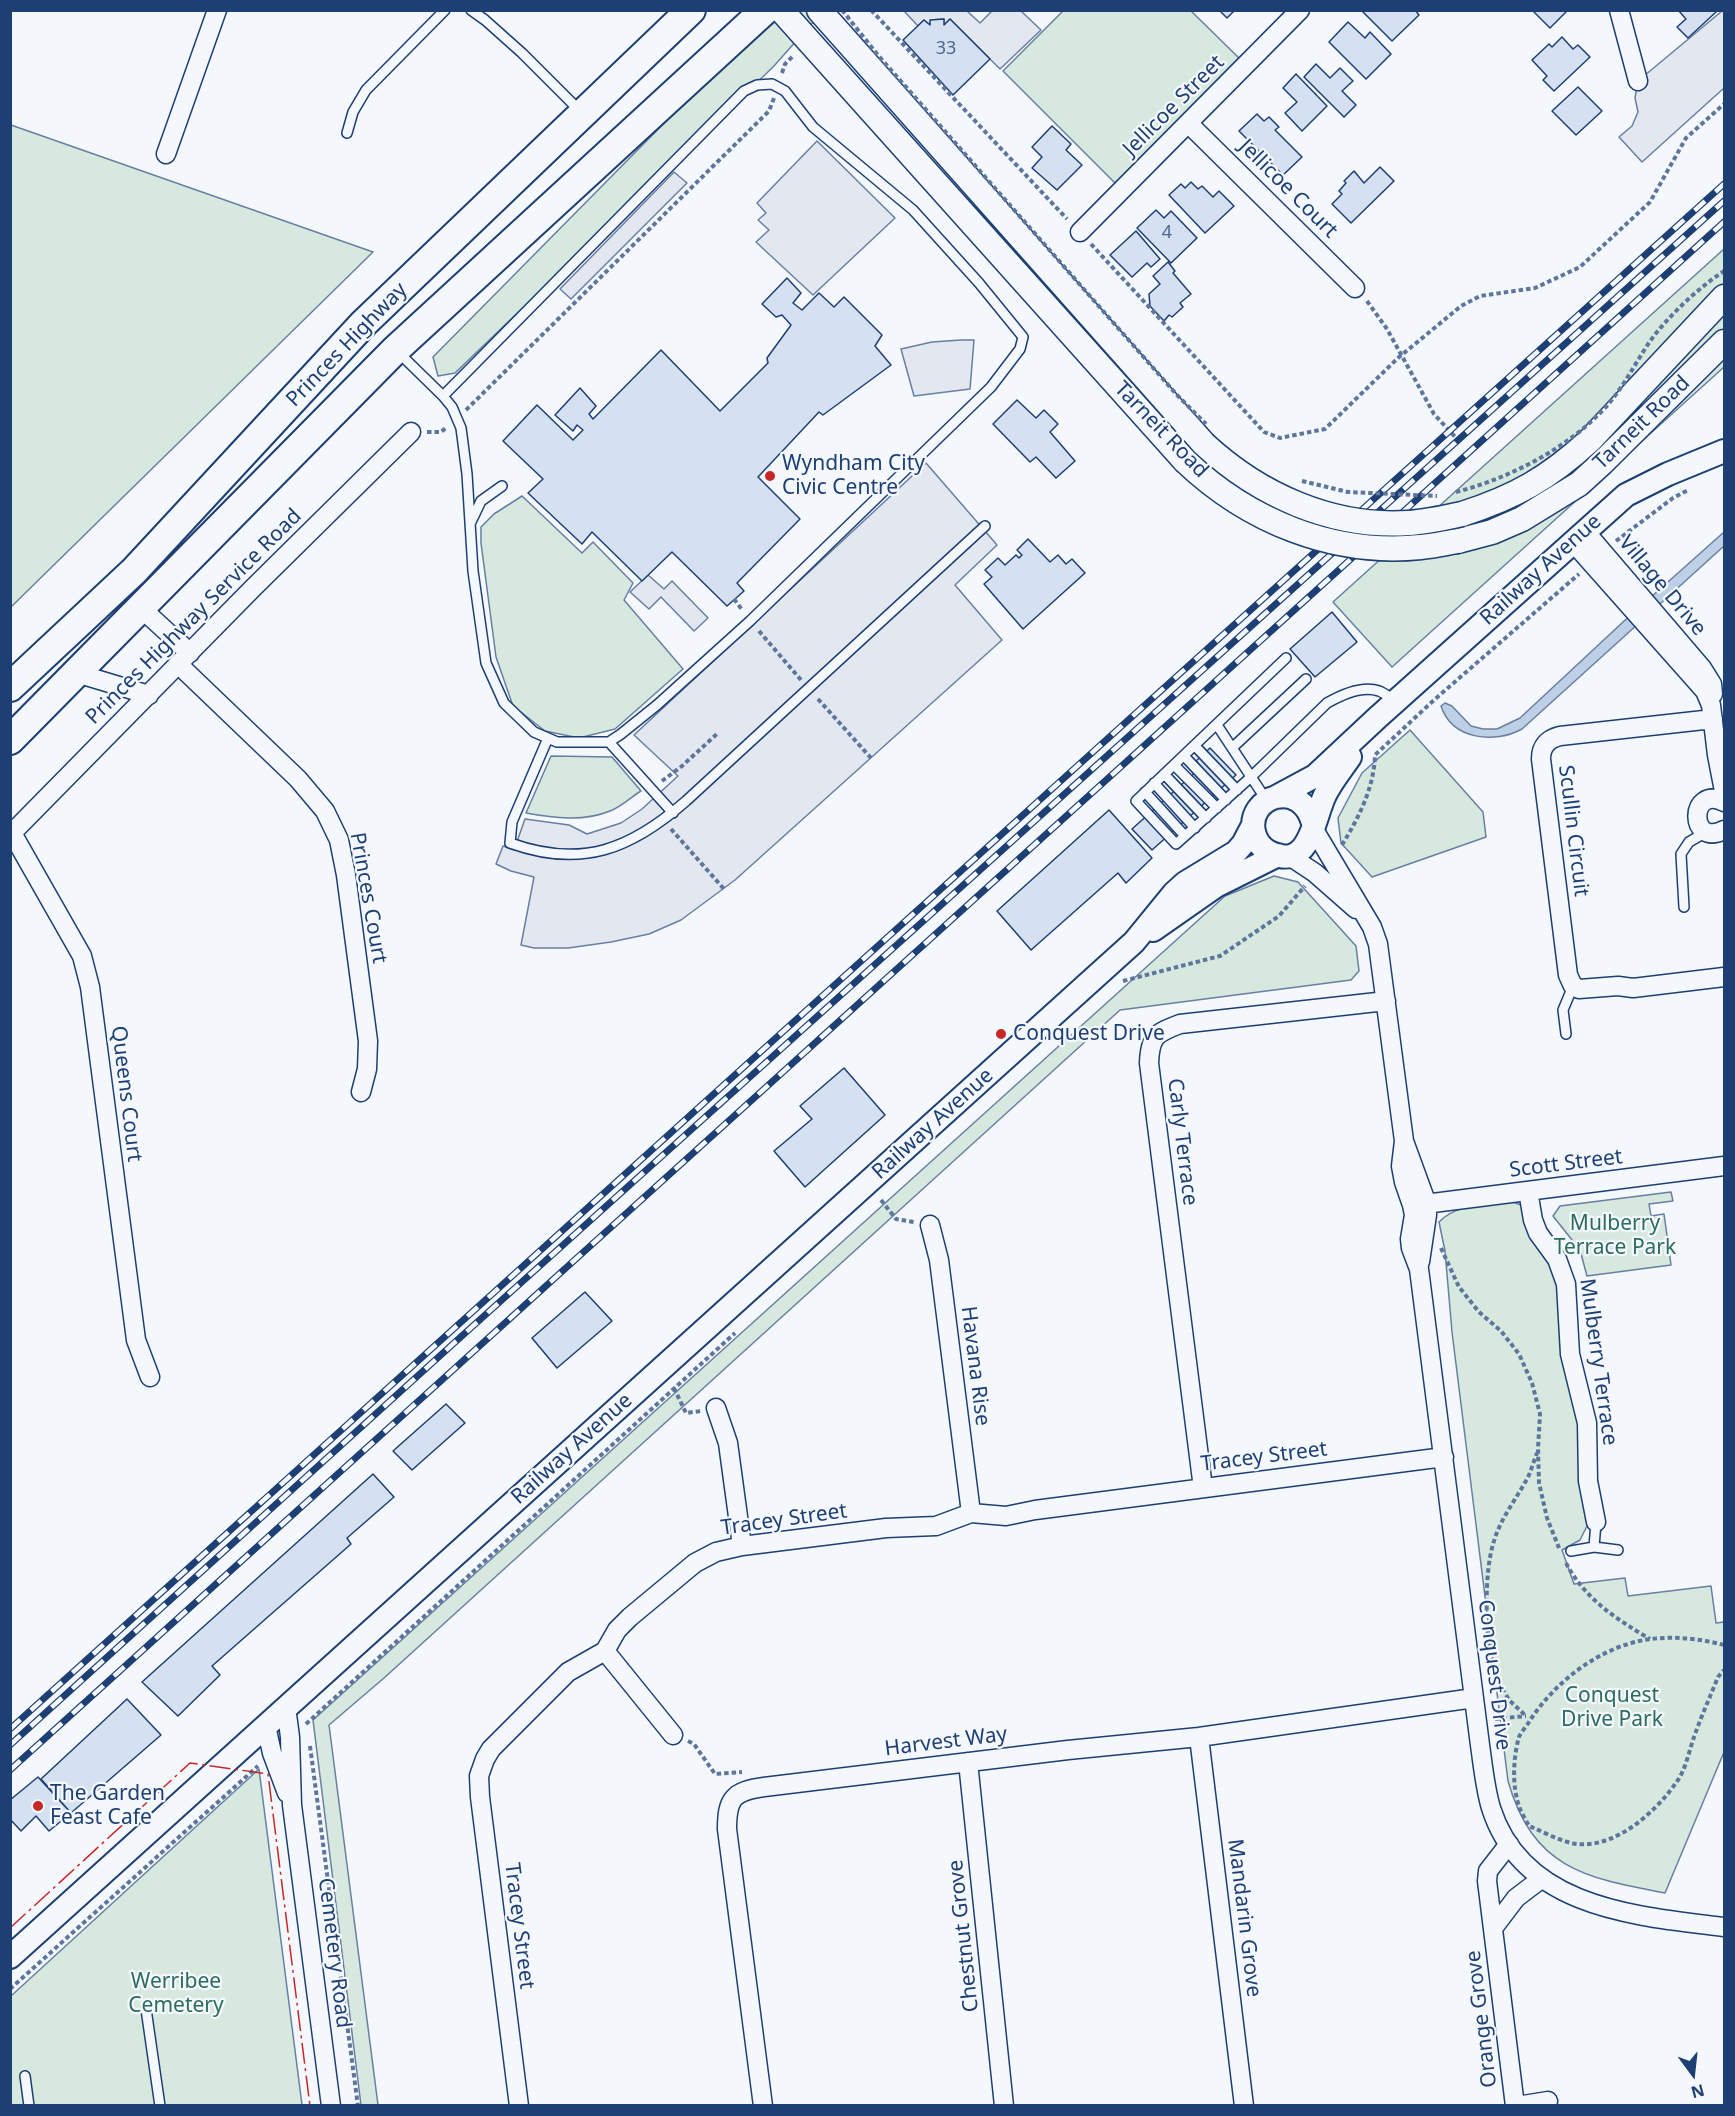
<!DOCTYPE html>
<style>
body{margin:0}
#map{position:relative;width:1735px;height:2116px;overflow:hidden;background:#f4f7fb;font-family:"Noto Sans",sans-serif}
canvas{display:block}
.frame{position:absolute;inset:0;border:12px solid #1d3f73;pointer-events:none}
.north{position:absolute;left:1663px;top:2044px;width:60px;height:60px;-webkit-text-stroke:4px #f4f7fb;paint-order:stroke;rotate:165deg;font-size:16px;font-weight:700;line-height:24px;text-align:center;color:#1d3f73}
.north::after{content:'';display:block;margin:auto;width:21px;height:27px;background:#1d3f73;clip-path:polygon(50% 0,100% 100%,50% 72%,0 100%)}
</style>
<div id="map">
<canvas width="1735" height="2116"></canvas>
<div class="frame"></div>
<div class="north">N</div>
</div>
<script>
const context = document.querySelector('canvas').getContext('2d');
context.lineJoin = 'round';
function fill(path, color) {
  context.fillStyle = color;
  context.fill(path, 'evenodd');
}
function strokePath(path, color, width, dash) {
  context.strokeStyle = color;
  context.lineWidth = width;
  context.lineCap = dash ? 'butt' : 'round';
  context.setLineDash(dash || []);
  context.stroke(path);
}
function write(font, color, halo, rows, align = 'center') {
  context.font = font + ' "Noto Sans",sans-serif';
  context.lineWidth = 4.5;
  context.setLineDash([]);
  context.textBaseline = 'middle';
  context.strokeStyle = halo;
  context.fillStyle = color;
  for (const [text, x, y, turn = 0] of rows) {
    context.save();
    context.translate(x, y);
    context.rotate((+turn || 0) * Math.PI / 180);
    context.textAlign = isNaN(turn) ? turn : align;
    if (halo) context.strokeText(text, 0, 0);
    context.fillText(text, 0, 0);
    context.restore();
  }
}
const green = new Path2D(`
 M775,11H823L773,67L455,373L438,376L433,357Z
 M1063,11H1191L1240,59L1116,184L1003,71Z
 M11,125L373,252L11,607L10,125Z
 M1724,249V367L1392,667L1333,602Z
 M522,496L582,553L593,542L633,583L624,600L683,669L615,729L579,738L545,731L513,706L496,657L481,543V527L494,514Z
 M1410,730L1483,812L1486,837L1372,877L1341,843L1338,818L1362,773Z
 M551,756L612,757L641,791C631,797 621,807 610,811C584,822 553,818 526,813Z
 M1274,876L1298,882L1356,946L1359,971L1351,980L1120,1010L384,1678L329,1725L378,2105H361L313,1720L1225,896Z
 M1671,1192L1673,1201L1649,1204L1651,1216L1664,1214L1671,1265L1587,1276L1580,1250L1553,1216L1560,1206Z
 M1513,1202L1521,1205L1523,1208L1558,1280L1579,1415L1588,1524L1580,1540L1562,1550L1574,1584L1625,1578L1628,1596L1711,1586L1716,1623L1724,1622V1752L1665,1893C1586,1878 1533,1869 1508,1781L1452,1332L1445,1251L1439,1222C1457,1203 1489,1205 1513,1202Z
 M259,1769L302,2105L11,2106V1996Z`);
const parking = new Path2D(`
 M904,11H967L980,23L992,11H1021L1041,30L1000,69L950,19L944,25V19L931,20L930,25L924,20L918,26Z
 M1722,11H1724V88L1642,162L1619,137L1632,126L1638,112L1635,98L1638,81Z
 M817,141L895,218L813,295L756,242L769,230L758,220L766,213L757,203Z
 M674,172L687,183L571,299L560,289Z
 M961,340H974L970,389L914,396L901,349L932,342Z
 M926,463L997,545L955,585L1002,640L735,880L681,920L649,934L611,942L568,948H534L521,945L534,877L511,871L496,864L503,846L514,850L525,819L569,825L587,834L621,823L642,809L678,776L634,735Z
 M648,575L664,589L672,581L708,618L694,631L661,597L649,609L630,592Z`);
const water = new Path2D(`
 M1724,532V546L1522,729C1495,744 1452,740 1441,706L1445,703L1452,706L1471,726L1483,729H1497L1520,718L1623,622Z`);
const building = new Path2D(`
 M1219,10H1235L1227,18Z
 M1361,10H1415L1419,15L1392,41Z
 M1532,10H1568L1550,28Z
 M1678,10H1715L1716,12L1688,38L1677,27L1686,19Z
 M944,19V25L950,19L990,59L953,95L903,40L924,20L930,25V20Z
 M1348,22L1365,38L1370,32L1391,54L1366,79L1329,42Z
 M1562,37L1573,49L1578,45L1590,57L1554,91L1543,80L1547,76L1532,60L1549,44L1552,47Z
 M1316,64L1330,78L1340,68L1353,81L1342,91L1356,105L1344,117L1304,77Z
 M1296,74L1327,106L1302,131L1285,113L1297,102L1283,88Z
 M1578,87L1602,111L1576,135L1552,111Z
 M1257,114L1264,121L1269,117L1279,127L1275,130L1302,157L1283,175L1239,131Z
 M1052,126L1071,144L1066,150L1082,165L1057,190L1032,168L1042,157L1032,147Z
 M1380,167L1394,181L1351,223L1332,204L1342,194L1339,191L1346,183L1344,181L1354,171L1364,183Z
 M1191,182L1198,189L1202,186L1213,197L1219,191L1234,206L1205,233L1169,195L1181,184L1185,188Z
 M1156,210L1164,218L1171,211L1197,238L1171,263L1137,228Z
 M1136,231L1160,259L1151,267L1147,263L1132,277L1110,255Z
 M1168,262L1175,271L1173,273L1191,294L1180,303L1183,307L1172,317L1169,315L1164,321L1150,306L1149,294L1160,284L1153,276Z
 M787,278L801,293L793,303L802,310L819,293L834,307L844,297L882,335L875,346L891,365L823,415L819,412L758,477L800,519L737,583L744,591L727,606L672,552L642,581L592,532L582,544L528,493L543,479L503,441L537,405L573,440L583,430L577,425L573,431L555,415L580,388L596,406L589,414L593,419L661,350L720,411L768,363L767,358L791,325L782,315L776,317L762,304Z
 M1017,400L1036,418L1044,410L1058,424L1050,432L1075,461L1056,478L1036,457L1030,462L993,424Z
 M1028,539L1050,562L1058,555L1066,564L1072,559L1085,573L1023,629L984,584L992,577L985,570L998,558L1005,565L1016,555L1019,558L1022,555L1017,550Z
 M1332,612L1357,642L1315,677L1290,649Z
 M1210,748L1236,775L1152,850L1132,829L1201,767L1196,761Z
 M1109,810L1152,858L1126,883L1118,873L1031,950L997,911Z
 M844,1068L885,1115L805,1187L774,1151L812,1119L800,1106Z
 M585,1292L612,1321L557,1368L532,1338Z
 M446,1404L465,1423L412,1470L393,1451Z
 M373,1474L394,1497L347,1538L351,1544L212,1666L220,1675L178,1716L142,1682Z
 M127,1699L161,1735L71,1813L41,1779Z
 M38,1777L71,1813L49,1831L36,1816L21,1831L10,1819V1800Z`);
const path = new Path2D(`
 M871,10L1067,219
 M782,73L785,64L794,55
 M1091,244L1264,432L1280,438L1325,429L1398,358L1461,306L1480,296L1535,288L1580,267L1650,202L1686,138L1724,104
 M1367,301L1387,329L1434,414L1458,440
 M466,410L769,111L774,98
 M427,432H441L447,427
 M1616,541L1673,498L1688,490
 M734,599L743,611
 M759,631L801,680
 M818,699L871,758
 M662,781L682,766L718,733
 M671,829L724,889
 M1342,845C1359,817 1374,788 1375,755L1434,700L1579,574
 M1123,981L1220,956L1279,916L1305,886
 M881,1200L896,1219L914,1222
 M1441,1248L1459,1287L1479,1312L1501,1331L1519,1354L1532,1383L1540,1414L1538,1449L1539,1483L1547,1518L1559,1548
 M674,1388L686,1413L701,1411
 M1566,1563C1585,1599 1616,1619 1650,1639
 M1724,1645C1702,1639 1675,1636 1651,1639C1602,1645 1555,1681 1529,1722C1526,1727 1521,1732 1519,1737C1513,1758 1512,1786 1519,1806C1521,1813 1526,1820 1529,1826C1544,1832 1561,1842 1577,1844C1617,1848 1657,1811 1678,1780C1686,1768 1689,1751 1694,1737C1701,1717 1710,1697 1718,1677L1724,1670
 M1491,1669L1509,1700L1526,1716
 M1492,1670C1486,1635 1483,1575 1494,1541C1501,1517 1518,1497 1529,1475C1532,1468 1534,1460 1537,1453
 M1495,1719L1526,1716
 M306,1724L735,1333
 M688,1741L694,1744L715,1774L742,1772
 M310,1746L358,2106
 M10,1989L258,1766`);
const service = new Path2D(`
 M471,10L485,20L522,53L581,112
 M347,133L353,112L366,90L445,10
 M397,351L443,396L452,407L461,428L467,474L473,571L486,663L504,703L534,732L557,742H609L621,734L657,705L750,621L991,387L1020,349L1023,337L979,283L913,210L813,127L785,91L772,84L757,85L744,91L443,396
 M471,522L481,501L502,486
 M1286,658L1136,801L1176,844L1251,777L1327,703C1341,695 1362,685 1379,691C1384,693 1391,698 1396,701
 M1217,725L1267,801
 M548,738L512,822L510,843C582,869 631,849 686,801L985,526
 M609,742L673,813
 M1195,746L1237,790
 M1232,748L1306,679
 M1184,756L1226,800
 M1174,765L1217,808
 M1164,774L1206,818
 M1154,783L1195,828
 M1145,792L1185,836
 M1684,907L1681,854L1689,842L1706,832
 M1566,1034L1563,1010L1573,986
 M1594,1547L1596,1522
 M1571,1551L1594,1547L1618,1550
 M146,2009L160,2106
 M25,2076L29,2106`);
const minor = new Path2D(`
 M1619,10L1638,81
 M1189,124L1355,288
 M166,154L217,10
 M1080,232L1300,10
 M1584,530L1702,668L1712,684L1713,694
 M1572,541L1705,691L1711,705L1717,755L1724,791
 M141,608L190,653
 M179,665L298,779L325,811L339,840L346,875L368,1041L367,1069L361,1092
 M76,673L149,695
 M1713,719L1560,736C1548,739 1541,746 1541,759L1568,975L1573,986L1579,989L1618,986L1633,988L1724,977
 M1724,802C1689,784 1688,848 1724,830
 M1313,828L1372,927L1378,944L1404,1141L1427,1204V1215L1420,1262
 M12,833L82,956L90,987L136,1340L150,1377
 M10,835L253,588L411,432
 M1288,855L1315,873L1356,909
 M1404,1141L1401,1166L1404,1182L1412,1205L1414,1215L1410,1239L1411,1248L1419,1269L1480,1745C1483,1766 1485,1788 1491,1808C1523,1909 1637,1916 1724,1927
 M1528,1191L1533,1220L1538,1233L1557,1259L1566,1284L1570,1354L1587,1423L1588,1481L1596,1522
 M1417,1205L1724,1166
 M930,1225L939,1260L971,1513
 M716,1408L728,1443L742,1546
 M1203,1488L1149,1063C1150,1036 1156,1033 1180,1024L1386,1001
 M605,1651L673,1735
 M286,1707L290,1737L292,1805L331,2106
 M266,1726L272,1753L287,1793
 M1199,1737L1244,2106
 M968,1762L1004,2106
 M1509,1844L1488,1871L1487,1881L1515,2106
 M1494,1927L1516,1898L1541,1879
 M519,2106L480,1797L479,1776L485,1759L491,1749L568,1672L605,1651L617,1630L630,1617L695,1563L716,1552L742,1546L886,1528L936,1526L971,1513L1006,1516L1035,1510L1444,1457
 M763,2106L727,1829C727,1799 733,1791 764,1787L1068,1750L1199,1737L1474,1698
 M1517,2106L1548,2101`);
const tertiary = new Path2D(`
 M1276,797L1315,776L1377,718L1626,495L1668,474L1724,451
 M1313,823C1301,778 1246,796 1254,832C1256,841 1262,849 1271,853C1310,871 1314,817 1325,795C1331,782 1342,769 1350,757
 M1153,930L1216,886L1278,855
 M10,1957L1134,942L1174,893L1185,883L1236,852L1243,844L1253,825`);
const secondary = new Path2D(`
 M781,10L1185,461
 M819,10L1204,444
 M1462,514C1515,497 1549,478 1590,440L1724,297
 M1458,541L1492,532L1522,519L1579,484L1602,463L1724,342`);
const trunk = new Path2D(`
 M10,687L134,571L364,323L691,10
 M10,740L395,350L765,10`);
const rail = new Path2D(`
 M10,1729L1125,723L1724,184
 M10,1745L464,1334L1724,201
 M10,1770L1724,222`);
const pathBridge = new Path2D(`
 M842,10L877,54L1177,395L1206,424
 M1302,481L1348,492L1437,496
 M1456,492C1507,479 1565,450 1602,411C1625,388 1637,357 1657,332C1676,309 1700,287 1724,271`);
const secondaryBridge = new Path2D(`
 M1204,444C1259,495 1332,528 1408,523C1426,522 1444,518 1462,514
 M1185,461C1248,521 1333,556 1421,547C1434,546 1446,543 1458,541`);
const power = new Path2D(`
 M10,1928L190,1763L268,1774L310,2106`);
const markers = [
 [770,476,6,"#c62828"],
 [1001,1034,6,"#c62828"],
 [38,1806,6,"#c62828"]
];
const numberNames = [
 ["33",946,49],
 ["4",1167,233]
];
const streetNames = [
 ["Jellicoe Street",1174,106,-45],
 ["Jellicoe Court",1288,189,45],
 ["Princes Highway",347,345,-46],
 ["Tarneit Road",1642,423,-44],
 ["Tarneit Road",1161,430,46],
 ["Railway Avenue",1541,570,-42],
 ["Village Drive",1662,586,50],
 ["Princes Highway Service Road",194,617,-45],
 ["Scullin Circuit",1573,831,83],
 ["Princes Court",368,898,80],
 ["Queens Court",126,1094,83],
 ["Railway Avenue",933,1124,-42],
 ["Carly Terrace",1182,1142,83],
 ["Scott Street",1566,1164,-7],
 ["Mulberry Terrace",1598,1362,82],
 ["Havana Rise",975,1366,83],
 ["Railway Avenue",572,1449,-42],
 ["Tracey Street",1264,1457,-7],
 ["Tracey Street",784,1520,-8],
 ["Conquest Drive",1494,1675,83],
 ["Harvest Way",946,1742,-7],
 ["Mandarin Grove",1244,1918,83],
 ["Tracey Street",519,1926,83],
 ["Chestnut Grove",964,1936,-96],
 ["Cemetery Road",334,1953,83],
 ["Orange Grove",1482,2019,-97]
];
const poiNames = [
 ["Wyndham City",782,464],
 ["Civic Centre",782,488],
 ["Conquest Drive",1013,1034],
 ["The Garden",50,1794],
 ["Feast Cafe",50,1818]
];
const parkNames = [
 ["Mulberry",1615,1224],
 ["Terrace Park",1615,1248],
 ["Conquest",1612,1696],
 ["Drive Park",1612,1720],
 ["Werribee",176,1982],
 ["Cemetery",176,2006]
];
fill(green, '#d7e8df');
strokePath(green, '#687fa3', 1.5);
fill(parking, '#e3e8f0');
strokePath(parking, '#687fa3', 1.5);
fill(water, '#bed0e5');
strokePath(water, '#687fa3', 1.5);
fill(building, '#d5e0f0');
strokePath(building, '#1d3f73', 1.5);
strokePath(service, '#1d3f73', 12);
strokePath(minor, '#1d3f73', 21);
strokePath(tertiary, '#1d3f73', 26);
strokePath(secondary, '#1d3f73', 27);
strokePath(trunk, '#1d3f73', 32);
strokePath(path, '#5e769c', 4, [4.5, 3]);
strokePath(service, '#f4f7fb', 9);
strokePath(minor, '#f4f7fb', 18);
strokePath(tertiary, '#f4f7fb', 22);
strokePath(secondary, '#f4f7fb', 24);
strokePath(trunk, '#f4f7fb', 28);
strokePath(rail, '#1d3f73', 7);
strokePath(rail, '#f4f7fb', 4.5, [14]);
strokePath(secondaryBridge, '#1d3f73', 27, []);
strokePath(pathBridge, '#5e769c', 4, [4.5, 3]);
strokePath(secondaryBridge, '#f4f7fb', 24);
strokePath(power, '#c62828', 1.5, [21, 4.5, 3, 4.5]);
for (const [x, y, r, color] of markers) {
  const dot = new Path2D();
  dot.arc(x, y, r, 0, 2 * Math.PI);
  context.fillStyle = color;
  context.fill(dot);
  strokePath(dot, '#f4f7fb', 2);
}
write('18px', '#4b6792', null, numberNames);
write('21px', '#1d3f73', '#f4f7fb', streetNames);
write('21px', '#1d3f73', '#f4f7fb', poiNames, 'left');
write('21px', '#2c6c60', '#f4f7fb', parkNames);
</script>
